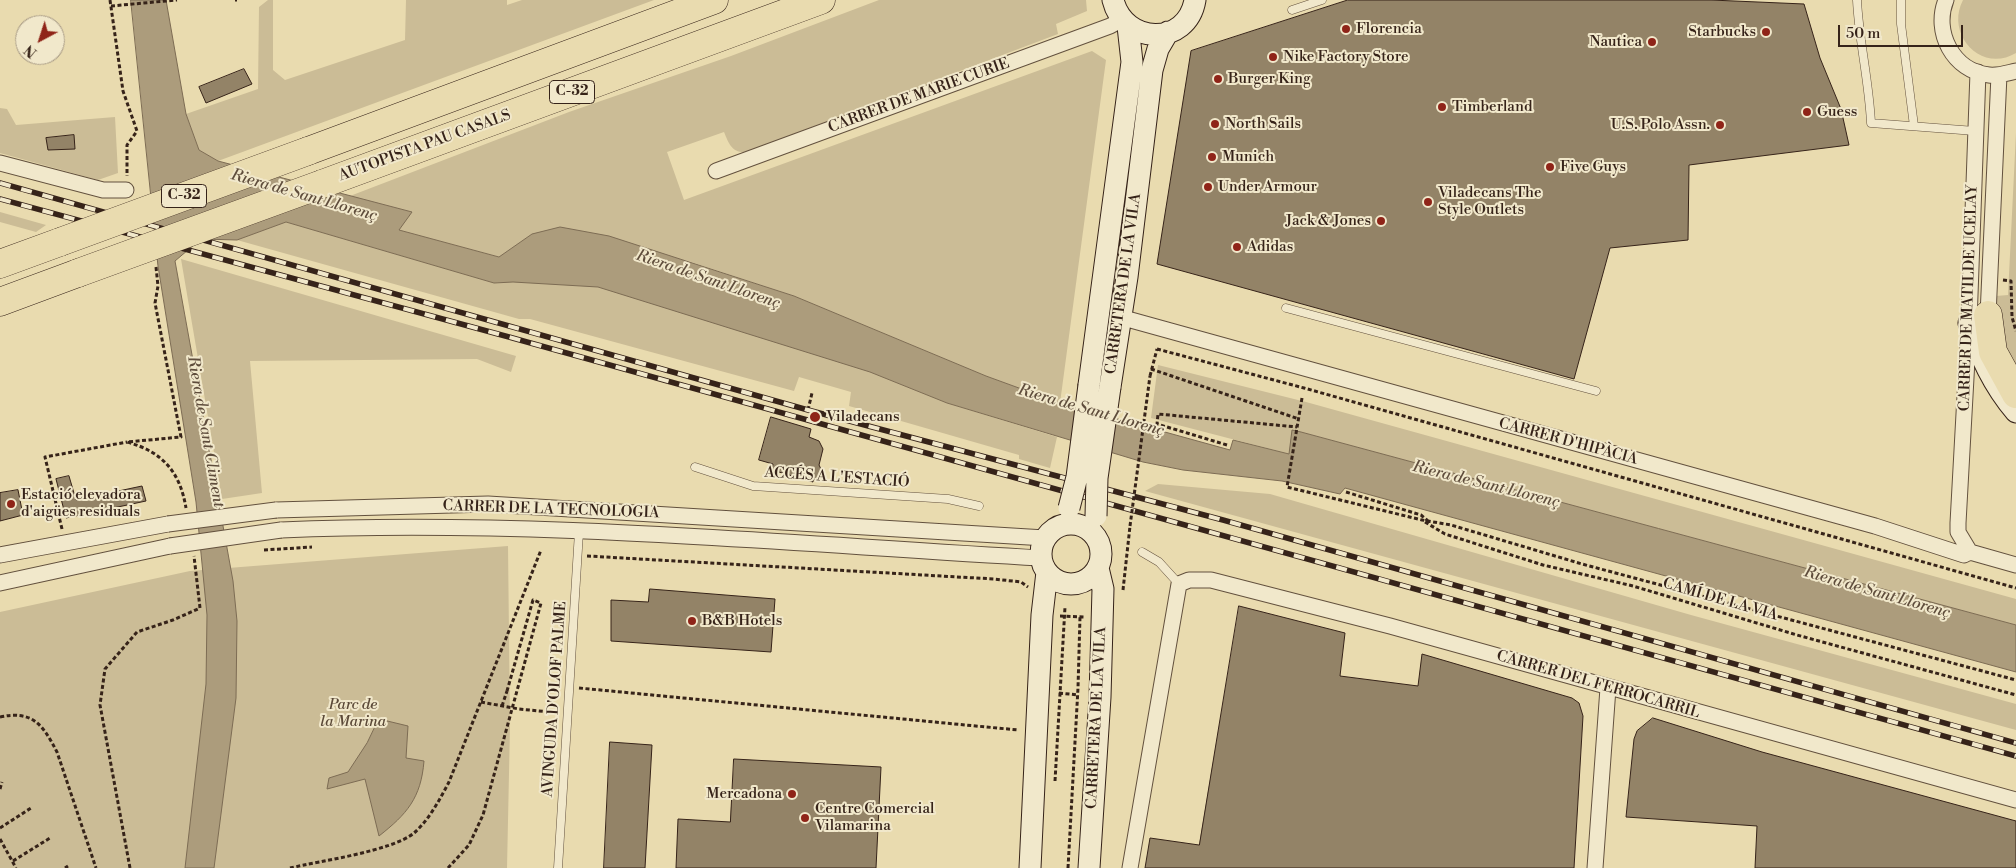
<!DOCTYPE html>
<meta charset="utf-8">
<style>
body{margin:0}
#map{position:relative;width:2016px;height:868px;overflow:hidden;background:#e9dbaf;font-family:"Libre Bodoni",serif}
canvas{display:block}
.north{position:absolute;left:15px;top:15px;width:50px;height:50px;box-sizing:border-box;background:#f1e8cb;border:1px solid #a69984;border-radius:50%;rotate:220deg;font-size:14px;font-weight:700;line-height:20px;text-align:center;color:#362319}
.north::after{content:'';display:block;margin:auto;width:18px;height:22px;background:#8f2418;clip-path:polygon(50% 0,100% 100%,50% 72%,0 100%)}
.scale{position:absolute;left:1838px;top:25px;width:125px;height:22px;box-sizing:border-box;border:2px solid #362319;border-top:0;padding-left:6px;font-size:15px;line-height:18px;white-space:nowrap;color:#362319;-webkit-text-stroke:4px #f1e8cb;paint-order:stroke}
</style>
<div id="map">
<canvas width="2016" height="868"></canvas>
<div class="north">N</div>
<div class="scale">50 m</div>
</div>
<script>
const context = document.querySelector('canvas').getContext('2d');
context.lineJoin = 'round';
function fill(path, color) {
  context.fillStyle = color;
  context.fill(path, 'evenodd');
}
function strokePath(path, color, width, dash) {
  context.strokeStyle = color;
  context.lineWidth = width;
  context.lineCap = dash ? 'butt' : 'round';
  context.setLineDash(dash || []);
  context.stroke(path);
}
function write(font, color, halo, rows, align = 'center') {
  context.font = font + ' "Libre Bodoni",serif';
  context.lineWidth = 4;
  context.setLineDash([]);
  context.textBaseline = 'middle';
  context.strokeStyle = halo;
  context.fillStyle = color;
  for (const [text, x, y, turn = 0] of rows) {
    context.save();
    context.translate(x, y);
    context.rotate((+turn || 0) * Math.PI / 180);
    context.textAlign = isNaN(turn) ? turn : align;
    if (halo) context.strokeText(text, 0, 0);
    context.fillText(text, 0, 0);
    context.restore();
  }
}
const green = new Path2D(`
 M268,0H273V70L285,80L405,40L406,0H507V5L522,0H654L218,161L199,150L186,114L258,89L259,7Z
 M879,0H1086L1087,11L1056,24L1058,34L746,152C732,153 729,144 724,132L667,152L684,200L1092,51L1106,60L1060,403L986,376L794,296L688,261L532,234L500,257L398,230L411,212L350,196L569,112L731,56Z
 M1963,0H2016V53C1981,74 1945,34 1963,0Z
 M0,108L7,109L16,125L115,117L118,173L98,180L0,153Z
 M2016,133V378L1997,329L1996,296L2008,295Z
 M0,212L46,225L36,232L0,222Z
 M286,222L494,283L585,273L744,321L947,403L1057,437L1050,468L1019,459V455L849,406L851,392L799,377L794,391L530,319H519L237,240Z
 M181,259L516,356L511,372L477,359L250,361L262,493L222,499Z
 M1158,365L1306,402L2016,599V625L1301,432L1297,456L1151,418Z
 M1158,484L1270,494L1691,615L2016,704V730L1145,491Z
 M508,546L510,726L507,868H0V612L190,571Z`);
const water = new Path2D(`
 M131,0H166L186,114L199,150L218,161L412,212L399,230L499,257L532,234L560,227L609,236L794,296L986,376L1060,403L1230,450L1233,440L1289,454L1292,430L1301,432L2016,625V672L1345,488L1340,494L1282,481L1183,470L1143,462L947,403L870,372L598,287L513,282L494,283L286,222L237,240L201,239L175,261L233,581L237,621L236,698L214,868H185L206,684L207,615L196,502L158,266Z
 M379,719L408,726L406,758L424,761C421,798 407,814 379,836L365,779L327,789L329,778L348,772L367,743Z`);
const building = new Path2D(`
 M1348,0H1711L1804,4L1820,58L1841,109L1849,145L1689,165L1688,240L1610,248L1574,379L1157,264L1191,51Z
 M244,69L252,84L206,103L199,87Z
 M74,135L75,149L48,150L46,138Z
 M771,417L811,429L809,437L819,441L823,449L819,465L825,477L813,480V482L772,470L773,464L759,460Z
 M69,476L76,500L142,486L146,501L66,518L56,479Z
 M18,490L23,515L0,521V493Z
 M650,589L775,599L771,652L611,641V600L648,602Z
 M1239,606L1345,633L1340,676L1418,686L1422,654L1572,698L1579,703L1583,716L1574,868H1145L1150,838L1199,845Z
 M1653,718L1762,752L2016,821V868H1755L1757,826L1626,817L1634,739L1637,731Z
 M610,742L652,745L645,868H604Z
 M734,759L881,767L876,868H676L678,819L730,822Z`);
const path = new Path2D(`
 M110,0L123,91L137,131L127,145V176
 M235,0H237
 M111,6L177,0
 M156,267L158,286L155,303L181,437L127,442C163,452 180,472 186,508
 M2003,280L2011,281L2012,317L2016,331
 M1157,349L1304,388L2016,588
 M1151,369L1299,419
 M1150,376L1157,349
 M1302,398L1287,487L1422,520L1451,525L1582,564L2016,680
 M808,410L812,393
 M1227,445L1157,424L1158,414L1297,427
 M1346,492L1421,515L1428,521
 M1425,522L1445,534L1543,565L1633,586L1797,635L2016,695
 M62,529L45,457L127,442
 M264,550L312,547
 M587,556L994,579L1021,582L1028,587
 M1123,590L1130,526
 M1060,616L1084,617
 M579,688L1018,730
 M1059,693L1078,695
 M481,702L519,709L550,712
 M502,706L507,691
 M0,717C33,710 43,725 57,752L96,868
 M1055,781L1065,607
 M0,789L2,782
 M0,828L31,808
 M0,839L16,868
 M13,861L50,838
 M65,868L68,866
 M130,868L100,705L105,669L137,632L173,620L200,608L194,556
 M290,868C320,861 392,851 414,833C429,820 440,799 449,782L541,550
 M1068,868L1078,688L1080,617`);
const lane = new Path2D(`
 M1857,0C1859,41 1869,81 1871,123L1975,131
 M1901,0V24L1914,126
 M1292,10L1322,0
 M1286,308L1596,391
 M695,467L753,486L948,499L979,506
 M1142,552L1159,562L1179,584
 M558,868L579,532`);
const street = new Path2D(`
 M1946,0C1933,32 1953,71 1989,75C1999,76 2007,73 2016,71
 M0,163L103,190H126
 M716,171L1110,26L1121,20
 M1988,315L1999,75
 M1120,317L1875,526L1964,555L1970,552L2016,565
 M276,510L488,504L1045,538
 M281,530C535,519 788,544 1041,558
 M1970,552L1958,532V523L1969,323L1978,72
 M0,555L168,524
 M0,583L170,546
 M1130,868L1179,584L1189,580H1211L1390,626L2016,800
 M1595,868L1608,688`);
const secondary = new Path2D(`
 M1113,0C1124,45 1187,47 1195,0
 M1969,323C1980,356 1993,385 2016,412
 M1089,385L1132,62L1128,26
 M1110,387L1127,277L1152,70L1158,49L1168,32
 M1041 554a30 30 0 1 1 60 0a30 30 0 1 1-60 0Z
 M1030,868L1042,615L1047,572
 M1089,868L1100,697L1103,589L1098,568`);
const highway = new Path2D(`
 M308,151L714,0
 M322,184L821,0
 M0,264L60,242
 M0,302L78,273
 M1988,315L1993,352L2016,394`);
const rail = new Path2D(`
 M0,183L808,410L1223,520L2016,743
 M0,199L509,337L2016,756`);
const pathBridge = new Path2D(`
 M1130,526L1150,376
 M448,868L469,845L483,815L541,603L533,600L507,691`);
const streetBridge = new Path2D(`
 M168,524L276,510
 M170,546L281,530`);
const secondaryBridge = new Path2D(`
 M1069,508L1077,477L1089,385
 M1096,516L1097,478L1110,387`);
const highwayBridge = new Path2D(`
 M60,242L308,151
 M78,273L322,184`);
const markers = [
 [1346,29,5,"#8f2418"],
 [1766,32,5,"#8f2418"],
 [1652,42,5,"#8f2418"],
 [1273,57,5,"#8f2418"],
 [1218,79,5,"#8f2418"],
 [1442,107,5,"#8f2418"],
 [1807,112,5,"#8f2418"],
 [1215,124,5,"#8f2418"],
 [1720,125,5,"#8f2418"],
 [1212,157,5,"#8f2418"],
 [1550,167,5,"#8f2418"],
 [1208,187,5,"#8f2418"],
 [1428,202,5,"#8f2418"],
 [1381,221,5,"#8f2418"],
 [1237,247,5,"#8f2418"],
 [815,417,6,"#8f2418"],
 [11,504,5,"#8f2418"],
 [692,621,5,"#8f2418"],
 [792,794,5,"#8f2418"],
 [805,818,5,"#8f2418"]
];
const shields = [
 [572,92,45],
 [184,196,45]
];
const shieldNames = [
 ["C-32",572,92],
 ["C-32",184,196]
];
const poiNames = [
 ["Florencia",1356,29],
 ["Starbucks",1756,32,"right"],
 ["Nautica",1642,42,"right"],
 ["Nike Factory Store",1283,57],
 ["Burger King",1228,79],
 ["Timberland",1452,107],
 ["Guess",1817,112],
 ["North Sails",1225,124],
 ["U.S. Polo Assn.",1710,125,"right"],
 ["Munich",1222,157],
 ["Five Guys",1560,167],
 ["Under Armour",1218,187],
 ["Viladecans The",1438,193],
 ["Style Outlets",1438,210],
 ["Jack & Jones",1371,221,"right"],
 ["Adidas",1247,247],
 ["Viladecans",826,417],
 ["Estació elevadora",21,495],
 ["d'aigües residuals",21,512],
 ["B&B Hotels",702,621],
 ["Mercadona",782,794,"right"],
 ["Centre Comercial",815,809],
 ["Vilamarina",815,826]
];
const streetNames = [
 ["CARRER DE MARIE CURIE",919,96,-20],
 ["AUTOPISTA PAU CASALS",425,146,-20],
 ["CARRETERA DE LA VILA",1124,284,-82],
 ["CARRER DE MATILDE UCELAY",1969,298,-88],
 ["CARRER D'HIPÀCIA",1568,442,15],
 ["ACCÉS A L'ESTACIÓ",837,478,4],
 ["CARRER DE LA TECNOLOGIA",551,510,2],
 ["CAMÍ DE LA VIA",1720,600,16],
 ["CARRER DEL FERROCARRIL",1598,685,16],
 ["AVINGUDA D'OLOF PALME",555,699,-86],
 ["CARRETERA DE LA VILA",1097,718,-87]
];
const parkNames = [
 ["Parc de",353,705],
 ["la Marina",353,722]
];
const waterNames = [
 ["Riera de Sant Llorenç",304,196,16],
 ["Riera de Sant Llorenç",708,280,19],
 ["Riera de Sant Llorenç",1091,411,16],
 ["Riera de Sant Climent",205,432,80],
 ["Riera de Sant Llorenç",1486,485,14],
 ["Riera de Sant Llorenç",1877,593,16]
];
fill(green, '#cbbc96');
fill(water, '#ac9c7c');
strokePath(water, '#7d6c54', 1);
fill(building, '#938367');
strokePath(building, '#362319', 1);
strokePath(lane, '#63513e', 9);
strokePath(street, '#63513e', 17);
strokePath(secondary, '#362319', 23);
strokePath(highway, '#362319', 29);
strokePath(path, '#362319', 3, [4, 2.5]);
strokePath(lane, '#f1e8cb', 8);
strokePath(street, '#f1e8cb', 15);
strokePath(secondary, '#f1e8cb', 21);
strokePath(highway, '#e9dbaf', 28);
strokePath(rail, '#362319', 5.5);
strokePath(rail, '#f1e8cb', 4, [11]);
strokePath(streetBridge, '#63513e', 17, []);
strokePath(secondaryBridge, '#362319', 23, []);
strokePath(highwayBridge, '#362319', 29, []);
strokePath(pathBridge, '#362319', 3, [4, 2.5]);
strokePath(streetBridge, '#f1e8cb', 15);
strokePath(secondaryBridge, '#f1e8cb', 21);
strokePath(highwayBridge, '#e9dbaf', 28);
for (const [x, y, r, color] of markers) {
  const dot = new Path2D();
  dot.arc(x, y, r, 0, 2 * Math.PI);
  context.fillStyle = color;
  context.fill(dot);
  strokePath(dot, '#f1e8cb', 2);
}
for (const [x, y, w] of shields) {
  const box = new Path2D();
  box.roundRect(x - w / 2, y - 11.5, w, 23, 4);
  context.fillStyle = '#f1e8cb';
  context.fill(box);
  strokePath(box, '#362319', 1);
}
write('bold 14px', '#362319', null, shieldNames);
write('15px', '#362319', '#f1e8cb', poiNames, 'left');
write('15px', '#362319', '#f1e8cb', streetNames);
write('italic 15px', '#5b4938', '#f1e8cb', parkNames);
write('italic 16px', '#5f4d3c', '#f1e8cb', waterNames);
</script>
